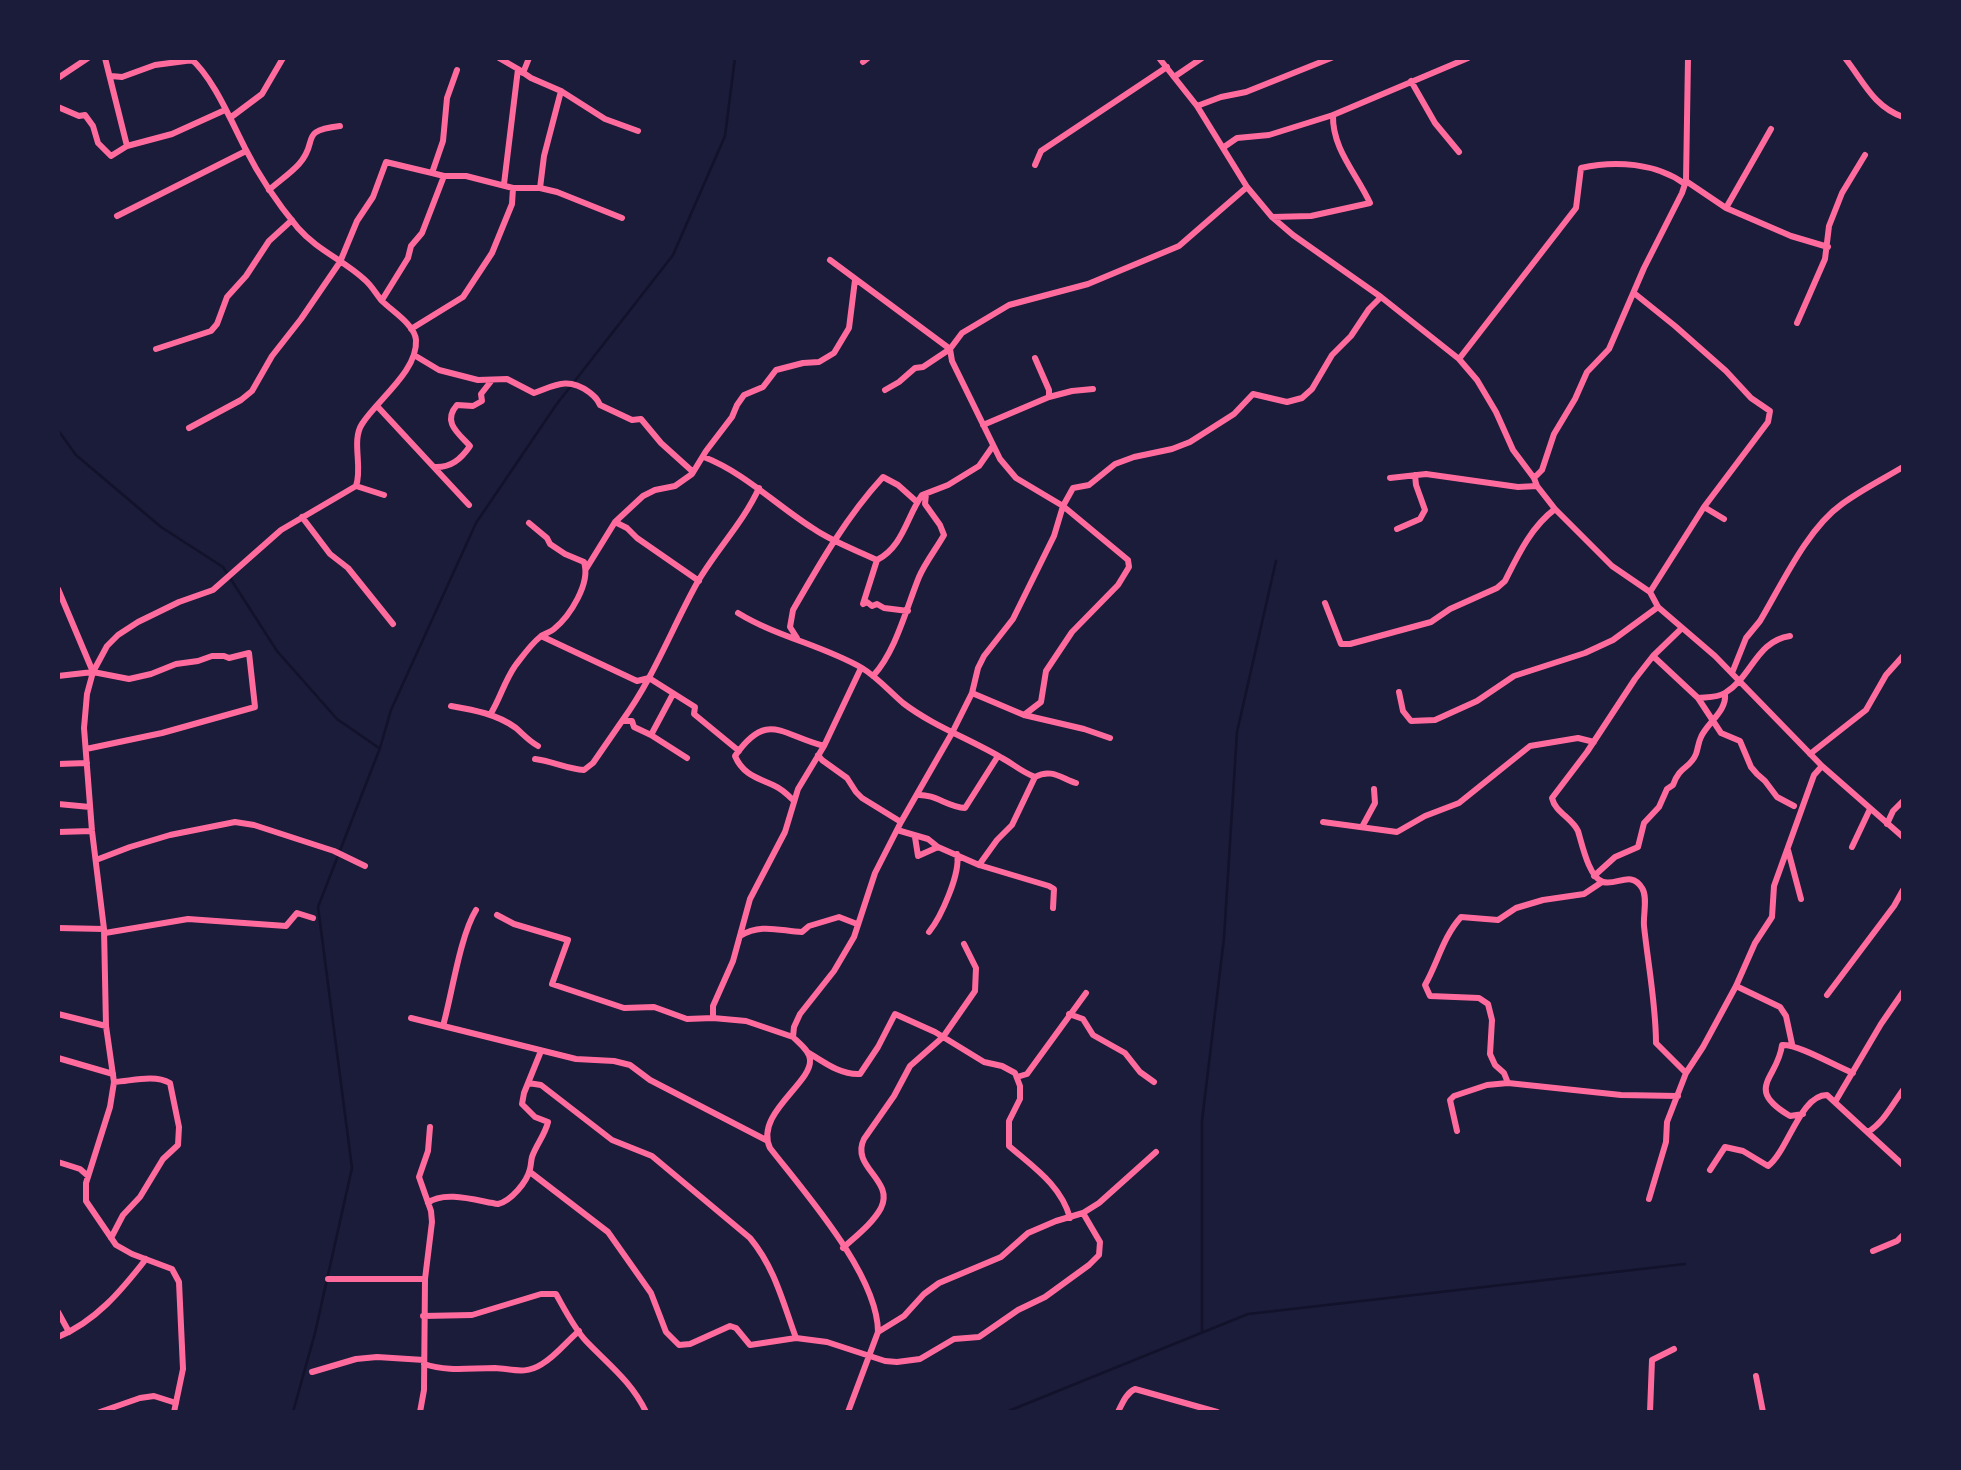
<!DOCTYPE html>
<style>
body{margin:0}
#map{position:relative;width:1961px;height:1470px;overflow:hidden;background:#1b1b3a;font-family:"IBM Plex Serif",serif}
canvas{display:block}
.frame{position:absolute;inset:0;border:60px solid #1b1b3a;pointer-events:none}
</style>
<div id="map">
<canvas width="1961" height="1470"></canvas>
<div class="frame"></div>
</div>
<script>
const context = document.querySelector('canvas').getContext('2d');
context.lineJoin = 'round';
function strokePath(path, color, width, dash) {
  context.strokeStyle = color;
  context.lineWidth = width;
  context.lineCap = dash ? 'butt' : 'round';
  context.setLineDash(dash || []);
  context.stroke(path);
}
const stream = new Path2D(`
 M58,430L76,455L161,527L223,567L277,651L337,719L379,748
 M1202,1333V1121L1224,938L1237,732L1276,561
 M293,1412L315,1333L352,1168L318,907L380,748L391,710L476,523L556,405L673,255L725,136L735,58
 M1006,1412L1248,1314L1685,1264`);
const minor = new Path2D(`
 M105,58L127,146
 M499,58L518,69
 M1159,58L1197,106L1247,187L1272,217L1293,235L1381,297L1459,359L1477,380L1496,412L1513,450L1534,478L1537,486L1555,509L1612,566L1650,592L1658,607L1715,656L1822,766L1903,837
 M1845,58C1864,82 1873,106 1903,117
 M863,62L868,58
 M523,73L529,58
 M111,76L122,77L155,65L193,60
 M1174,77L1202,58
 M58,78L88,58
 M1411,81L1435,123L1459,152
 M1197,106L1221,97L1246,92L1331,58
 M58,107L79,116L85,115L93,126L98,143L111,156L127,146L172,134L225,110
 M230,118L262,94L283,58
 M1224,147L1237,138L1269,135L1333,115L1468,58
 M1035,165L1041,151L1167,67
 M432,173L444,176H466L513,188H540L557,192L622,218
 M1686,181L1726,208L1771,129
 M504,184L518,69L531,78L561,91L605,119L638,131
 M540,188L544,156L561,91
 M269,190C279,181 291,173 299,164C320,141 297,131 340,126
 M1726,208L1791,236L1828,247
 M117,216L246,151
 M1272,217L1311,216L1370,203C1357,174 1332,149 1333,115
 M830,260L950,349L952,361L1000,459L1016,478L1063,506L1128,560L1129,567L1118,585L1072,632L1046,671L1041,702L1024,715
 M1634,293L1675,326L1726,371L1751,398L1770,411L1768,422L1704,507L1650,592
 M382,300L408,258L411,246L422,233L444,176
 M1797,323L1825,259L1829,226L1842,193L1865,155
 M411,329L463,297L492,253L512,204L513,188
 M156,349L211,331L217,324L227,297L246,276L269,241L292,220
 M414,355L439,370L478,380L507,379L534,393C556,385 568,377 589,392C594,396 597,398 600,405L632,420L641,419L661,443L692,471
 M1459,359L1576,208L1581,168C1615,160 1656,163 1685,184
 M885,390L899,382L915,368L923,367L950,349L962,333L1009,305L1088,284L1179,246L1247,187
 M1049,397L1072,391L1093,389
 M377,406L469,505
 M983,425L1049,397V390L1035,358
 M189,428L241,400L252,391L272,356L301,319L340,262L357,221L373,197L386,162L432,173L443,141L447,98L457,70
 M704,457C745,473 777,506 814,529C833,542 856,550 877,560
 M434,467C451,468 461,459 470,446C458,433 442,422 457,405L473,406L482,401L481,394L492,380
 M1390,478L1426,474L1518,487L1537,486
 M1534,478L1542,470L1554,434L1575,399L1587,372L1609,349L1644,268L1682,193L1686,181L1688,58
 M356,486L384,495
 M1704,507L1724,519
 M302,517L330,554L348,568L393,624
 M615,522L627,528L637,538L699,581
 M1397,529L1420,519L1425,510L1416,485L1415,475
 M586,569L615,522L643,496L655,490L675,486L692,474L706,451L732,417L737,405L744,395L763,387L776,370L803,363L819,362L834,353L849,328L855,280
 M58,589L93,672
 M1325,603L1341,644H1350L1431,622L1450,609L1497,588L1505,581C1518,555 1531,527 1555,509
 M908,611L884,608L877,604L872,606L867,602L863,604L877,560C903,547 907,516 922,495L948,485L979,466L993,446
 M738,613C777,637 822,645 862,668C877,677 889,691 903,703C933,726 970,739 1002,758C1015,765 1020,771 1035,777C1051,768 1061,778 1076,783
 M1682,628L1653,656L1635,679L1587,752L1552,798C1555,812 1572,818 1578,831C1582,844 1589,878 1603,882C1617,886 1631,870 1642,888C1648,897 1643,915 1644,926C1648,964 1656,1005 1656,1043L1686,1073
 M541,636L637,681L649,678L695,707L694,714L739,751
 M797,638L790,627L793,610C820,563 847,516 883,477L898,485L917,502
 M1653,656L1698,698L1721,733L1740,741L1751,767L1757,774L1765,781L1777,797L1794,806
 M1732,673L1746,638L1760,621C1782,584 1807,529 1842,504C1861,490 1883,479 1903,467
 M58,676L93,672L129,679L151,674L176,664L198,661L212,656H224L229,658L249,653L255,707L162,733L86,749
 M873,676C896,651 906,609 919,577C925,563 936,549 944,535L940,525L925,504L926,494
 M1399,692L1403,711L1411,721L1435,720L1477,701L1514,676L1585,653L1613,640L1658,607
 M972,693L1024,715L1084,729L1110,738
 M1698,698C1706,697 1717,698 1725,693C1752,677 1756,641 1790,636
 M451,706C474,710 497,714 516,728C524,735 529,741 538,746
 M490,715C500,699 504,682 515,666C522,657 531,644 540,637C544,633 550,633 554,629C570,616 591,583 584,562L565,554L550,544L547,538L529,523
 M622,721C654,677 671,630 697,583C716,550 743,523 759,488
 M651,735L687,758
 M1810,754L1866,710L1886,675L1903,656
 M818,755L822,760L847,778L856,792L862,798L901,822
 M535,759C552,761 567,769 584,770L593,763L622,721H632L634,727L651,735L673,694
 M58,764L87,763
 M917,795C936,794 947,807 965,808L998,756
 M793,800C788,795 782,789 775,786C758,778 743,775 735,756C767,710 781,735 824,746L861,668
 M58,804L90,807
 M1323,822L1397,832L1425,816L1459,803L1530,746L1578,738L1594,742
 M1887,824L1893,811L1903,801
 M1362,827L1375,803L1374,789
 M897,830L928,839L938,847L979,865L1049,886L1054,889L1053,908
 M58,832L92,831
 M915,837L918,856L938,847
 M1852,847L1870,809
 M1788,850L1801,899
 M96,860L130,847L170,835L235,822L254,825L334,851L365,866
 M979,865L997,840L1012,825L1035,777
 M1594,876L1615,857L1638,847L1644,823L1659,807L1667,789L1673,785C1680,765 1690,769 1696,754C1698,749 1698,743 1701,737C1707,723 1727,711 1725,694
 M497,915L514,924L568,940L552,984L624,1008L654,1007L687,1019L713,1018L746,1021L793,1037
 M58,928L104,929
 M929,932C941,917 961,873 957,854
 M105,933L188,919L286,926L297,913L313,918
 M740,936C761,923 780,931 802,932L809,926L839,917L857,924
 M1736,986L1780,1007L1786,1016L1792,1044
 M1827,995L1894,906L1903,890
 M58,1014L106,1026
 M1069,1014L1083,1019L1093,1035L1125,1053L1140,1072L1154,1082
 M411,1018L576,1059L614,1061L630,1065L650,1080L766,1140
 M713,1018V1006L733,961L750,899L785,832L798,789L824,746
 M443,1026C452,994 460,936 476,910
 M809,1053C825,1063 841,1075 860,1074L878,1047L895,1014L935,1032L984,1062L1002,1066L1015,1073L1020,1086V1099L1009,1121V1146C1033,1167 1061,1185 1070,1218
 M58,1058L113,1074
 M1017,1077L1027,1074L1086,993
 M528,1083L541,1085L612,1140L652,1156L750,1238C775,1268 783,1303 796,1338
 M1508,1083L1504,1073L1495,1065L1490,1054L1492,1020L1488,1004L1479,998L1430,996L1425,985C1438,962 1443,937 1461,917L1498,920L1516,908L1543,900L1584,894L1602,882
 M1835,1102L1881,1024L1903,992
 M1803,1114L1790,1116C1743,1088 1778,1079 1782,1045C1798,1044 1835,1066 1853,1073
 M1457,1131L1450,1100L1454,1096L1487,1085L1508,1083L1621,1095L1678,1096
 M1868,1132C1884,1122 1892,1105 1903,1090
 M58,1162L80,1169L88,1176
 M1710,1170L1725,1147L1743,1151L1768,1166C1788,1151 1800,1095 1827,1095L1903,1165
 M530,1172L608,1232L651,1293L666,1332L679,1345L690,1344L730,1326L736,1328L750,1345L796,1338L827,1342L885,1361L897,1362L920,1359L954,1339L979,1337L1018,1310L1045,1297L1089,1265L1099,1255L1100,1242L1083,1213
 M1649,1199L1666,1142L1667,1122L1686,1073L1703,1047L1736,986L1755,943L1772,917L1774,886L1814,775L1822,766
 M428,1203C444,1190 478,1201 498,1204C511,1201 527,1182 530,1169C531,1165 531,1161 532,1157C536,1145 545,1135 548,1122L535,1117L522,1104L524,1093L541,1051
 M111,1238L123,1215L140,1197L163,1159L178,1145L179,1127L170,1083C154,1074 132,1081 114,1082
 M843,1248C856,1236 873,1223 881,1208C895,1180 850,1167 864,1139L894,1096L910,1066L943,1037L975,991L976,968L964,944
 M1873,1251L1897,1241L1903,1235
 M328,1279H425
 M58,1312L69,1332
 M423,1316L472,1315L541,1294H556C565,1310 574,1328 586,1341C608,1364 632,1382 646,1412
 M878,1332L904,1316L924,1294L939,1283L1001,1257L1028,1233L1056,1221L1083,1213L1099,1203L1156,1152
 M58,1337C96,1321 121,1291 146,1259
 M424,1364C448,1372 469,1368 495,1368C513,1369 525,1375 542,1364C556,1356 567,1341 579,1331
 M312,1372L356,1359L377,1357L424,1360
 M1756,1376L1763,1412
 M100,1412L140,1398L154,1396L176,1403
 M174,1412L183,1369L179,1282L172,1269L132,1254L116,1245L86,1201V1183L110,1107L114,1082L106,1026L104,929L92,831L84,728L87,694L93,672L107,646L118,635L138,622L179,602L213,590L281,530L356,486C363,467 351,441 362,424C377,400 418,371 416,340C415,325 392,311 382,301C376,294 372,286 365,280C345,261 317,250 298,228C278,204 259,176 245,148C231,121 213,77 190,58
 M420,1412L424,1390L425,1279L432,1222L431,1211L419,1177L428,1151L430,1127
 M848,1412L878,1332C878,1275 805,1193 770,1148C754,1114 812,1083 810,1060C810,1051 799,1043 793,1037L794,1027L800,1014L834,971L854,937L875,873L901,822L952,733L972,693L978,668L984,656L1013,619L1054,536L1063,506L1073,488L1089,485L1115,464L1134,457L1172,449L1190,442L1234,414L1253,394L1287,402L1302,398L1312,389L1332,355L1351,336L1369,309L1381,297
 M1118,1412C1122,1404 1126,1393 1135,1389L1217,1412
 M1650,1412L1652,1360L1674,1349`);
strokePath(stream, '#12122b', 2.5);
strokePath(minor, '#ff6b9d', 6);
</script>
